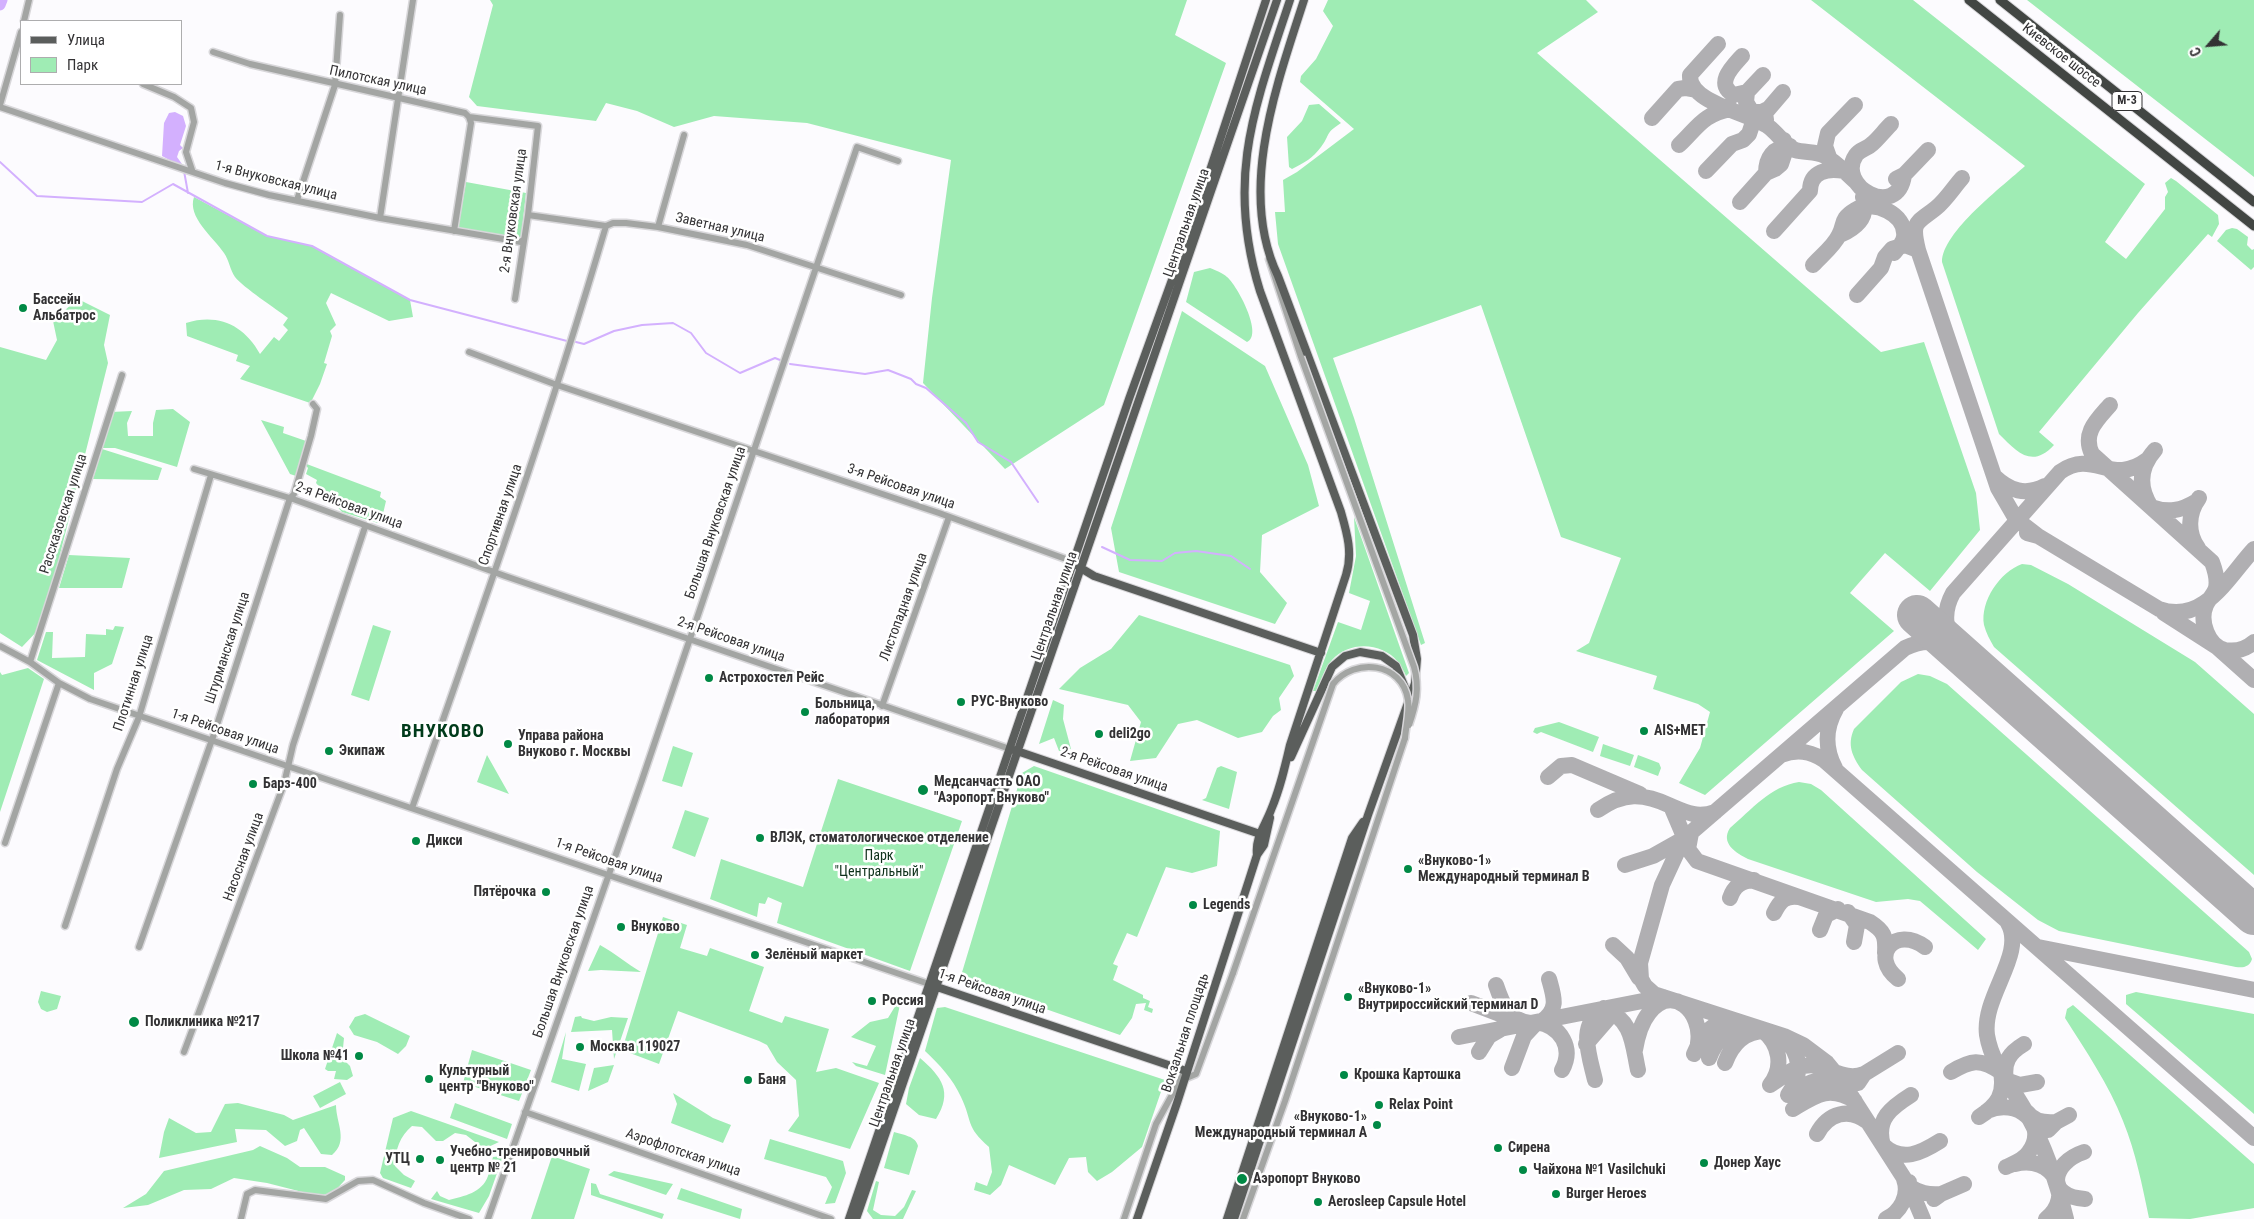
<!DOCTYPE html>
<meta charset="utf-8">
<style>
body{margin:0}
#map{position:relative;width:2254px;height:1219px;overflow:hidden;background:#fcfbfe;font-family:"Roboto Condensed",sans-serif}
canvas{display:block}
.legend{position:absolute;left:20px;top:20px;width:162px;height:65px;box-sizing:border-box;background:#fff;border:1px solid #adadae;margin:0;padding:6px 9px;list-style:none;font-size:15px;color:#333234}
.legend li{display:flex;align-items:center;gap:10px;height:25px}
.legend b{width:25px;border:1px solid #adadae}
.north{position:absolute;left:2184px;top:20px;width:50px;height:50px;-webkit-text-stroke:4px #fff;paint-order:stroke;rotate:243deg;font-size:14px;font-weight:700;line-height:20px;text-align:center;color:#333234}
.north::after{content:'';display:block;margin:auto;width:18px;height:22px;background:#333234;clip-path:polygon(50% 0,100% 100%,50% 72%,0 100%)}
</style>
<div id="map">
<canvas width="2254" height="1219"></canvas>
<ul class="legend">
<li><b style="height:6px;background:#5b5e5c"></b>Улица</li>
<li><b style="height:14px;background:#9fecb4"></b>Парк</li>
</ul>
<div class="north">С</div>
</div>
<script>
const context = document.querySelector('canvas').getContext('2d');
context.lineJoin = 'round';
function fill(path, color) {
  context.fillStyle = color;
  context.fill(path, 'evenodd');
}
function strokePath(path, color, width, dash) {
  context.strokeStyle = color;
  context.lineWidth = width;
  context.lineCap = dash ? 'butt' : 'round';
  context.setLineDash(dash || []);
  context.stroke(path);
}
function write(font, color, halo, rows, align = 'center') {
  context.font = font + ' "Roboto Condensed",sans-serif';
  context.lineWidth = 5;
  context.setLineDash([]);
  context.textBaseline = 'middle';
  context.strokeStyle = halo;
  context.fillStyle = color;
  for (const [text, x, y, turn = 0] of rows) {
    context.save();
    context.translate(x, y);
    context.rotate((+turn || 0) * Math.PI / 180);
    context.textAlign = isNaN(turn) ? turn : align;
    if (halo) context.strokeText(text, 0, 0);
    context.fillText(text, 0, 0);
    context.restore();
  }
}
const green = new Path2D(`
 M490,0H1187L1175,35L1226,63L1104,405L1005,469L923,383L932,298L951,160L807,123L714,116L674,127L637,111L606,103L596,121L477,106L469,97L493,5Z
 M1328,0H1586L1598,12L1537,53L1881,352L1924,342L1976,493L1980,530L1930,591L1885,553L1850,593L1894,631L1705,795L1679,783L1700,748L1710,712L1698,704L1653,689L1657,676L1576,651L1589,643L1621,558L1561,537L1481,305L1333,358L1354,418L1425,643L1421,645L1278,244L1275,212H1285L1283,180L1297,172L1354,129L1300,82L1301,76L1316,59L1333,26L1323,11Z
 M1811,0H1913L2145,184L2105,242L2126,259L2165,209V197L2168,192L2165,183L2171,178L2176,181L2218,215L2219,224L2212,237L2208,234L2138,313L2039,432L2054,445C2032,469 2017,452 1999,434L1942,262C1942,232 2003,186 2025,166Z
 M2027,0H2254V177Z
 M1319,104L1341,123C1324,134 1331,134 1321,147C1313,158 1304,163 1292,169L1289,167L1287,137L1302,121L1309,105Z
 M466,182L526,193L521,238L458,228Z
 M194,197L267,236L312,246L410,300L413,317L389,321L331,293L326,303L336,325L330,331L332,336L324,363L327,364L320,384L311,402L313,404L240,379L250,366L236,361L238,355L187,336L186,323C218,313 244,325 260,354L274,337L279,341L288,330L283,325L288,318C275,308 244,288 235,277C230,270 229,260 224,253C213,237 187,217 194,197Z
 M2232,228L2237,229L2248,237L2247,245L2252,250L2254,249V267L2251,270L2217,241L2226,230Z
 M1210,268C1215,270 1223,273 1227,277C1237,285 1264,335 1247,342L1186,302L1194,272Z
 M80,300L110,315L104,345L108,363L42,626L22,647L0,633V347L46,360L57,340L53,321L74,302Z
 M1182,311L1265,366L1308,465L1319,506L1262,535L1260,572L1287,603L1275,624L1119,572L1111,528Z
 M173,409L190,422L177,467L115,448H99L111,412L132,411L127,423L128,436H153V423L156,410Z
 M261,420L284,427L283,433L306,441L296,476L290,474Z
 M102,449L162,468L158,480L93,479Z
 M304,463L381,492L380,497L386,501L382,518L378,523L342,512L316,483L317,480L306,474L308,468Z
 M1354,517L1409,673L1406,676C1404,671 1401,666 1398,662C1382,642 1349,641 1332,660C1324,669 1321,681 1316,691H1313L1338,622L1361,630L1370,601L1349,593L1356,556Z
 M69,555L130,558L122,588H59Z
 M2022,564L2031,565L2068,584L2195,662L2254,714V875L1994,647C1990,640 1986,633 1984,625C1980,601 2000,572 2022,564Z
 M1139,615L1290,665L1294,676L1279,698L1281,710L1273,716L1262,732L1238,738L1197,720L1178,724L1156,758L1130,761L1141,722L1128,705L1059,689L1080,668L1111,649Z
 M373,625L391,631L369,701L351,695Z
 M115,626L124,627L112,664L94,673V690L37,660L46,632H53L52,658L85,657L86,634L106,635V629L113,630Z
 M28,668L44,679L0,812V672L2,675Z
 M1918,674L1930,676L1947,684L2249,952L2252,959C2249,969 2240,968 2231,966L2059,931L2038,920L1977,872L1862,770C1852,756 1847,745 1854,729L1901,682Z
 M1053,700L1064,705L1063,719L1071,749L1059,751L1054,738L1039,744Z
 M1559,722L1599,737L1593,752L1541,732L1537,734L1533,732L1535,728Z
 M1603,744L1634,755L1630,766L1600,756Z
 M673,746L693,753L682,787L662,781Z
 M487,755L509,794L477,782Z
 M1638,755L1659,763L1661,768L1658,776L1634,767Z
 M1034,766L1220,831L1217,866L1192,873L1166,867L1137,937L1127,933L1113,964L1118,966L1113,980L1143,995V998L1150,1001L1148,1007L1153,1009L1152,1013L1144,1010L1146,1003L1136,1004L1132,1018L1120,1035L960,979L1022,773Z
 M1221,766L1237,772L1229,809L1202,800L1206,798L1217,768Z
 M838,779L962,821L910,971L777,923L782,903L768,897L765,904L759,903L757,917L710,899L721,859L803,887Z
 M1799,782L1811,784L1821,790L1986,939L1978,950L1920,901L1908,899L1876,902L1748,859C1736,853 1720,843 1730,828C1751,810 1771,786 1799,782Z
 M685,810L709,818L695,857L672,848Z
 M663,917L687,925L680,948L707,956L710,948L764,967L749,1011L782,1023L785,1016L829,1029L816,1072L836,1068L879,1083L850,1149L788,1131L799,1116L796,1080L777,1062L767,1045L759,1041L678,1011L659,1064L622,1050Z
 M600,945C615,953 627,964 641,972L601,970L588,971Z
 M41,991L61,996L57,1009L47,1012L41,1009L38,1002Z
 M2136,992L2254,1014V1114L2126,1004V995Z
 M902,995L885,1075L856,1066L852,1062L867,1066L876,1046L851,1037L870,1022L888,1018Z
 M2073,1005L2254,1164V1208L2190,1219L2149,1218C2142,1185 2136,1153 2123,1121C2109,1085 2086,1051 2065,1018L2067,1009Z
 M945,1007L1165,1080L1142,1147L1112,1172L1097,1181L1088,1172L1086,1157L1069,1158L1055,1185L1009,1165L1001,1185L990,1195L974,1190L976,1182L987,1186L992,1172L989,1147C965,1126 973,1122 961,1097C953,1079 939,1064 925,1051L937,1008Z
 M365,1014L410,1036L406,1046L398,1054L377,1042L354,1035L349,1027L355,1017Z
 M581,1016L582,1018L594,1021L611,1017L628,1018L614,1059L612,1030L571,1032L575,1017Z
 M566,1032L562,1059L586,1064L579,1091L551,1082Z
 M337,1033L344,1038L342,1058L350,1066L353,1076L347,1080L334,1079L336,1071H328L325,1069Z
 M472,1050L531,1070L519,1101L463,1083Z
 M920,1058C942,1077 953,1092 936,1119L919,1115L906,1104L909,1088Z
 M614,1065L608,1082L588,1091L594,1068Z
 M340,1082L346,1094L320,1108L313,1096Z
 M673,1093L713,1118L731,1125L723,1143L671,1123L677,1104Z
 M238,1103L284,1115L293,1120L336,1105C336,1123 349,1141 332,1155L321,1154L304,1128L300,1130L297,1141L285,1146L266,1130L235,1129L237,1142L159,1158L164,1132L169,1118L196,1133L211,1132L225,1104Z
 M455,1103L512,1124L507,1139L450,1118Z
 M411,1111L499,1142L484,1149L466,1135L455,1133L443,1141H436L422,1127L412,1126C400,1136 395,1150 395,1166L404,1175L415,1181L411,1188L383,1178L380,1173L393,1118Z
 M894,1132C903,1135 916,1136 918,1146L909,1175L884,1168Z
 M770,1139L843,1161L846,1173L835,1203L825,1204L832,1187L826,1177L764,1159Z
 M260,1146L287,1158L300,1167H325L345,1176V1180L333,1193L318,1196L267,1183L234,1178L211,1189L184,1190L148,1205L123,1208L146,1194L164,1171L253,1150Z
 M503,1156L489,1196L479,1213L431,1199L437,1191L440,1196L449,1200C464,1196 482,1193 488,1176C490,1170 491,1163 493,1157Z
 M552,1156L590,1169L574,1219H531Z
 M614,1171L673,1184L666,1195L608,1175Z
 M876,1181L879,1182L873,1210L881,1215L895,1216L904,1207L912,1190L916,1191L903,1219H873L867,1211Z
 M591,1183L596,1184L600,1194L664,1214L662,1219L591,1195Z
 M681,1188L742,1209L740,1219L677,1199Z`);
const water = new Path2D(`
 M175,112L183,116L186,126L180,145L183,148L179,151L177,157L182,164L175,163L162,156L164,123L169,113Z`);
const stream = new Path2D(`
 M0,162L37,196L142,202L173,184L267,236L312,246L410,300L567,341
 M184,171L188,193
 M576,342L584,344L614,331L642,325L673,323L691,333L706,353L740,373L775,358L780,360
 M790,364L865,374L888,370L911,379L916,384L926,388L966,423L978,442L1011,462L1038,502
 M1102,547L1130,560L1162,561L1175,553L1196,551L1231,556L1250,569`);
const river = new Path2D(`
 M0,5L2,0`);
const taxiway = new Path2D(`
 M1718,44L1690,75C1688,103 1750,113 1769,127C1778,134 1785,145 1795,150C1805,153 1816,151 1825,156C1836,162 1845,172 1855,181
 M1742,56C1733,66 1714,84 1734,95L1747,92
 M1763,75L1747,92L1746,102L1752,112H1762L1768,109
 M1652,118L1678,89L1685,88L1696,90
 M1766,120L1765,113L1783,92
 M1891,124C1884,131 1878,139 1872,144C1867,149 1860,149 1856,155C1835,186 1898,221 1904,175
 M1679,145C1698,127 1703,114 1731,109
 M1830,160L1825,146L1828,133L1855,105
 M1706,171L1732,144L1743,140L1749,134L1753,122L1749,110
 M1766,173C1766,158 1773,147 1790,146
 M1896,179L1904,175L1928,150
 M1740,202L1766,173L1775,169L1781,164L1785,152L1784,140
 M1774,231L1810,191C1810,171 1828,168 1844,171
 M1840,235C1856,228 1869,217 1863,197
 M1918,250C1911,221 1916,224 1936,208C1946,200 1954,187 1962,178
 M1813,265C1821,256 1834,246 1839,235C1845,224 1840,219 1855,210C1873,199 1907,214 1904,237C1903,243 1898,248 1894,253
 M1857,295L1881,268L1885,257L1892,249L1905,245L1918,250L1998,488L2016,519L2038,536
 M2110,405C2097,420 2082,433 2092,454L2212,562C2215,570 2218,579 2216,588C2214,594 2209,599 2206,605C2199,621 2208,646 2225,650C2236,652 2246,649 2254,642
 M2155,450C2139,468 2138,487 2151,507C2168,513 2181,511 2197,501
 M1994,476C2010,491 2025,496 2045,486
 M2027,533L2038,536L2159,609C2204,625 2228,577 2254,549
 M2198,548C2187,533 2188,513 2199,498
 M2164,613L2217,647L2254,680
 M1959,652C1946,632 1941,615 1953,593L2060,472C2094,448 2111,487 2147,460
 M1781,755C1797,749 1810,751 1824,760L2254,1138
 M1835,768C1825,749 1825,728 1836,709
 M1548,777L1561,766L1572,765L1640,794
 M1671,806C1687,813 1698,818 1715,812
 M1598,810C1624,792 1643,793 1671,806L1688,846
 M1691,833L1688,849L1697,861L1870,922C1884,931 1886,936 1885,953
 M1625,865L1653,856L1685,838
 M1730,898C1734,886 1741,881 1754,880
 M1848,912L1857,925L1854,942
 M1774,913C1780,901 1785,895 1799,897
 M2008,923C2026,954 1982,996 1987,1035C1992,1066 2014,1089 2028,1116C2046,1149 2057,1182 2066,1219
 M1820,930L1826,915L1838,909
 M1613,945L1627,958L1639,978
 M2038,947L2254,990
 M1898,979C1869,956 1895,925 1925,947
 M1496,985C1502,1003 1508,1020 1530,1023
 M1471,1003L1513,1019
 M1542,1021C1559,1009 1554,997 1549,979
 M1762,1030C1780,1044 1784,1067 1770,1085
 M1459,1037L1663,997
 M1784,1037C1801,1055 1803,1074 1788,1095
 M1586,1044L1619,1006
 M2024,1044C2009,1053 2003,1062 2006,1080L2020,1085L2037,1082
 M1635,1050C1637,1038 1641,1023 1649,1013C1672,983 1703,1012 1698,1043
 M1479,1052L1489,1036L1501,1029
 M1694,1054C1702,1035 1711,1020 1735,1021
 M1709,1058C1716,1040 1725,1031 1744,1026
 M1725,1063C1732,1044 1744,1031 1765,1031
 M1512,1068L1524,1036L1537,1022C1561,1026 1574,1048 1562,1070
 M1951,1072C1971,1060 1980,1058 2001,1072C2005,1094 1998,1105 1979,1117
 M1595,1080C1589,1054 1577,1025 1604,1008C1633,1021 1632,1042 1638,1070
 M1858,1083L1864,1074L1898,1053
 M1770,1085C1780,1079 1792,1068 1804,1066C1827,1061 1841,1083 1864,1074
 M1790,1094C1811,1081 1821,1074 1845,1087
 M1911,1095C1892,1107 1875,1119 1883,1145C1902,1163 1921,1153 1940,1141
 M1793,1109C1816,1095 1829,1085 1855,1101
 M1987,1111C2017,1097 2049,1124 2029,1152C2024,1160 2015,1163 2006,1167
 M2027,1112C2033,1121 2045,1123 2056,1122
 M2048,1130L2056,1122L2069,1115
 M1817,1134C1828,1113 1849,1107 1868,1122
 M2084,1152C2051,1163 2045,1197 2085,1199
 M2015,1164C2053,1154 2075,1196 2046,1219
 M1909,1182V1186C1919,1193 1928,1195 1941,1194
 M1934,1199L1941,1194L1964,1184
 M1886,1219C1900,1212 1910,1196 1904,1179
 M1923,1219L1909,1186L1841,1080L1827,1063L1803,1045L1784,1036L1654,994L1645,986L1641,979L1640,963L1662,885L1680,846L1687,836L1905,648C1926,638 1939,641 1959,652`);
const runway = new Path2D(`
 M1917,615L2254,915`);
const minor = new Path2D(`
 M24,21L29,0
 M213,52L250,64L465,113L469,117L538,126L528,215L515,299
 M143,84L174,97L191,108L194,122L186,152L192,170
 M0,105L21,32
 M0,107L225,183L269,195L380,218L521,242L524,239
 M297,200L335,85L340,15
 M528,215L606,226L613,223H626L658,227L747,245L901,295
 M380,218L413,0
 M658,227L684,135
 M454,231L471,123L469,117
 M1269,259L1301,357
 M469,352L557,385L939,513L1074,562
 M194,469L293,499L505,576L1010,749
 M0,646L30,662L59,683L90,699L932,985
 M30,662L122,375
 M882,706L949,517
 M412,808C480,615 548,423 606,226
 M5,843L59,683
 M65,926L117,769L139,717L211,475
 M139,947L214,734L290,498L294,494L311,436L317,409L313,404
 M184,1052L284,784L293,745L365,527
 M1184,1079L1196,1074L1233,973
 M525,1112L831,1219
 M241,1219L247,1194L255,1190L326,1199L358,1181L373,1180L424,1203L469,1219
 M488,1219L642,780L857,147L898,161
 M1124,1219L1156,1124L1183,1075
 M1243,1219L1285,1101L1405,738`);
const major = new Path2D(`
 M1079,567L1094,576L1321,653
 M1014,750L1260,834
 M1291,757L1332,667L1345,656L1360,652L1382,656L1396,666L1406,690
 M1257,855C1255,837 1265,826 1271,810C1280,789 1285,767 1290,745L1346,575C1353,553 1347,533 1341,512L1260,291C1225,178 1255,106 1290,0
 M937,987L1186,1071
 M849,1219L1129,399L1195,216L1266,0
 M856,1219L1277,0
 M1137,1219L1177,1103L1249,880L1257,855L1264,845L1270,818
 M1227,1219L1352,838L1363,822
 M1234,1219L1368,815L1415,683L1417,659L1413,635L1278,276C1237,191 1277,84 1304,0`);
const highway = new Path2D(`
 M1969,0L2254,226
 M2000,0L2254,202`);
const minorBridge = new Path2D(`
 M1301,357L1414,667C1420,688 1416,705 1409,725
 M1233,973L1333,684C1355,657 1402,662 1408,700C1410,711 1406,726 1405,738`);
const markers = [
 [23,308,5,"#008945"],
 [709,678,5,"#008945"],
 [961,702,5,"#008945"],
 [805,712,5,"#008945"],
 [1644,731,5,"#008945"],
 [1099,734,5,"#008945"],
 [508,744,5,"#008945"],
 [329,751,5,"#008945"],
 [253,784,5,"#008945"],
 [923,790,6,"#008945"],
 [760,838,5,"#008945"],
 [416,841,5,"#008945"],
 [1408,869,5,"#008945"],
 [546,892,5,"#008945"],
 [1193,905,5,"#008945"],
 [621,927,5,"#008945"],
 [755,955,5,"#008945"],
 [1348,997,5,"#008945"],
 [872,1001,5,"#008945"],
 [134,1022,6,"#008945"],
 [580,1047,5,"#008945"],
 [359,1056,5,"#008945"],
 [1344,1075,5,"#008945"],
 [429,1079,5,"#008945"],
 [748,1080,5,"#008945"],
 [1379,1105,5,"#008945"],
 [1377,1125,5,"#008945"],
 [1498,1148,5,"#008945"],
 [420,1159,5,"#008945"],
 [440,1160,5,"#008945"],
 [1704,1163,5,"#008945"],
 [1523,1170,5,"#008945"],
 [1242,1179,6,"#008945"],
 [1556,1194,5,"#008945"],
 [1318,1202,5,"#008945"]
];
const shields = [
 [2127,101,30]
];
const shieldNames = [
 ["М-3",2127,101]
];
const streetNames = [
 ["Киевское шоссе",2061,56,38],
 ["Пилотская улица",378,81,12],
 ["1-я Внуковская улица",276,181,14],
 ["2-я Внуковская улица",514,211,-82],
 ["Центральная улица",1187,223,-71],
 ["Заветная улица",720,228,13],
 ["3-я Рейсовая улица",901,487,19],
 ["2-я Рейсовая улица",349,506,20],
 ["Рассказовская улица",64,514,-72],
 ["Спортивная улица",501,515,-71],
 ["Большая Внуковская улица",716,523,-71],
 ["Центральная улица",1055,606,-71],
 ["Листопадная улица",904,607,-70],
 ["2-я Рейсовая улица",731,640,19],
 ["Штурманская улица",228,648,-72],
 ["Плотинная улица",134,683,-72],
 ["1-я Рейсовая улица",225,732,19],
 ["2-я Рейсовая улица",1114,770,19],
 ["Насосная улица",244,857,-70],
 ["1-я Рейсовая улица",609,861,19],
 ["Большая Внуковская улица",564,962,-71],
 ["1-я Рейсовая улица",992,992,19],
 ["Вокзальная площадь",1186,1033,-72],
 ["Центральная улица",893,1073,-71],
 ["Аэрофлотская улица",683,1153,19]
];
const poiNames = [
 ["Бассейн",33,300],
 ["Альбатрос",33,316],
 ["Астрохостел Рейс",719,678],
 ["РУС-Внуково",971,702],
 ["Больница,",815,704],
 ["лаборатория",815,720],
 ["AIS+MET",1654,731],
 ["deli2go",1109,734],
 ["Управа района",518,736],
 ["Внуково г. Москвы",518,752],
 ["Экипаж",339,751],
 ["Медсанчасть ОАО",934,782],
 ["\"Аэропорт Внуково\"",934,798],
 ["Барз-400",263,784],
 ["ВЛЭК, стоматологическое отделение",770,838],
 ["Дикси",426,841],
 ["«Внуково-1»",1418,861],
 ["Международный терминал B",1418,877],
 ["Пятёрочка",536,892,"right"],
 ["Legends",1203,905],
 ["Внуково",631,927],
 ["Зелёный маркет",765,955],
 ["«Внуково-1»",1358,989],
 ["Внутрироссийский терминал D",1358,1005],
 ["Россия",882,1001],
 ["Поликлиника №217",145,1022],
 ["Москва 119027",590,1047],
 ["Школа №41",349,1056,"right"],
 ["Культурный",439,1071],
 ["центр \"Внуково\"",439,1087],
 ["Крошка Картошка",1354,1075],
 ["Баня",758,1080],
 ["Relax Point",1389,1105],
 ["«Внуково-1»",1367,1117,"right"],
 ["Международный терминал А",1367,1133,"right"],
 ["Сирена",1508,1148],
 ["Учебно-тренировочный",450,1152],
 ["центр № 21",450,1168],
 ["УТЦ",410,1159,"right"],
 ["Донер Хаус",1714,1163],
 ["Чайхона №1 Vasilchuki",1533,1170],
 ["Аэропорт Внуково",1253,1179],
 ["Burger Heroes",1566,1194],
 ["Aerosleep Capsule Hotel",1328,1202]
];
const parkNames = [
 ["Парк",879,856],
 ["\"Центральный\"",879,872]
];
const districtNames = [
 ["ВНУКОВО",443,732]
];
fill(green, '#9fecb4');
fill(water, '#d3b0fe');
strokePath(stream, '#d3b0fe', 2);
strokePath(river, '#d3b0fe', 11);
strokePath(taxiway, '#b0afb2', 16);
strokePath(runway, '#b0afb2', 40);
strokePath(minor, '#d8d7da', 9);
strokePath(major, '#d8d7da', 10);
strokePath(highway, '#d8d7da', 11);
strokePath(minor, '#a3a5a3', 6);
strokePath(major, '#5b5e5c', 8);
strokePath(highway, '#424643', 9);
strokePath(minorBridge, '#d8d7da', 9, []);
strokePath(minorBridge, '#a3a5a3', 6);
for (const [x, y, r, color] of markers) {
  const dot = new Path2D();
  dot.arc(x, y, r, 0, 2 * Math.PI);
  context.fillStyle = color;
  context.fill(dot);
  strokePath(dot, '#fff', 2);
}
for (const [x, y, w] of shields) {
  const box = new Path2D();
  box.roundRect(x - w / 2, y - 9.5, w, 19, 4);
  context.fillStyle = '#fff';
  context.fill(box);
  strokePath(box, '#333234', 1);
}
write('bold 12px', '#333234', null, shieldNames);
write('14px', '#333234', '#fff', streetNames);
write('bold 14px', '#333234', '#fff', poiNames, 'left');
write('14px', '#0e311b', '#fff', parkNames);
context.letterSpacing = '1px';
write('bold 19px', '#013c1b', '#fff', districtNames);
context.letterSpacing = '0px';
</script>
